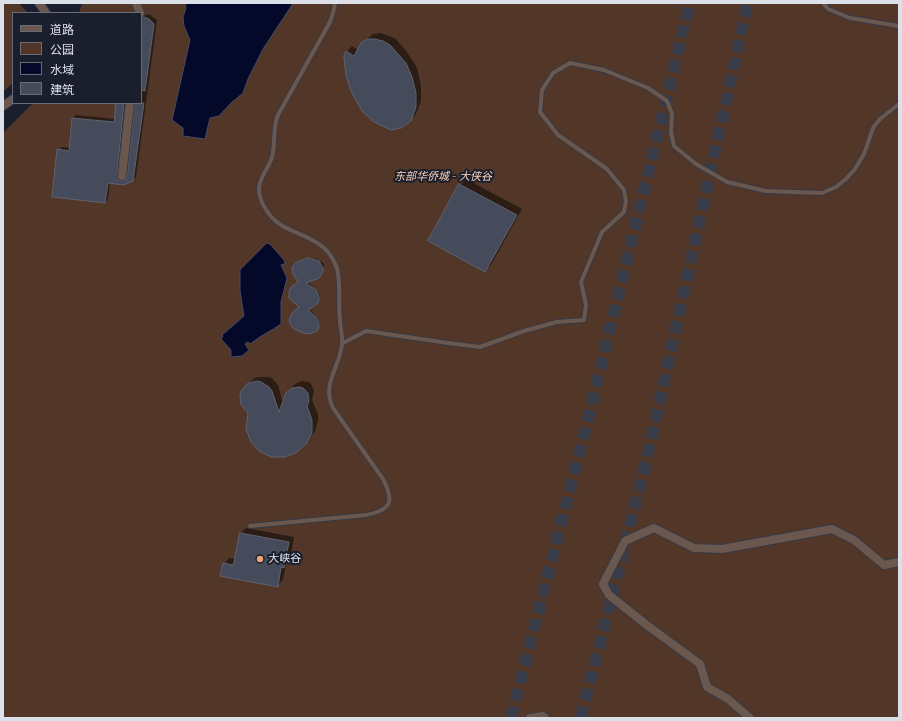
<!DOCTYPE html>
<meta charset="utf-8">
<style>
body{margin:0}
#map{position:relative;width:902px;height:721px;overflow:hidden;background:#1b1f2d;font-family:"PT Serif","Noto Sans SC",serif}
canvas{display:block}
.frame{position:absolute;inset:0;border:4px solid #dce0e9;pointer-events:none}
.legend{position:absolute;left:12px;top:12px;width:130px;height:92px;box-sizing:border-box;background:#1b1f2d;border:1px solid #686c78;margin:0;padding:5px 7px;list-style:none;font-size:12px;color:#dce0e9}
.legend li{display:flex;align-items:center;gap:8px;height:20px}
.legend b{width:20px;border:1px solid #686c78}
</style>
<div id="map">
<canvas width="902" height="721"></canvas>
<div class="frame"></div>
<ul class="legend">
<li><b style="height:5px;background:#6a584e"></b>道路</li>
<li><b style="height:11px;background:#523627"></b>公园</li>
<li><b style="height:11px;background:#050929"></b>水域</li>
<li><b style="height:11px;background:#454b5a"></b>建筑</li>
</ul>
</div>
<script>
const context = document.querySelector('canvas').getContext('2d');
context.lineJoin = 'round';
function fill(path, color) {
  context.fillStyle = color;
  context.fill(path, 'evenodd');
}
function strokePath(path, color, width, dash) {
  context.strokeStyle = color;
  context.lineWidth = width;
  context.lineCap = dash ? 'butt' : 'round';
  context.setLineDash(dash || []);
  context.stroke(path);
}
function write(font, color, halo, rows, align = 'center') {
  context.font = font + ' "PT Serif","Noto Sans SC",serif';
  context.lineWidth = 4;
  context.setLineDash([]);
  context.textBaseline = 'middle';
  context.strokeStyle = halo;
  context.fillStyle = color;
  for (const [text, x, y, turn = 0] of rows) {
    context.save();
    context.translate(x, y);
    context.rotate((+turn || 0) * Math.PI / 180);
    context.textAlign = isNaN(turn) ? turn : align;
    if (halo) context.strokeText(text, 0, 0);
    context.fillText(text, 0, 0);
    context.restore();
  }
}
const green = new Path2D(`
 M3,3H19L28,13H13V83L3,92Z
 M82,3H899V718H3V133L33,103H141V13H79Z`);
const water = new Path2D(`
 M185,3H292V5L263,49L248,79L243,93L231,103L219,116L210,118L205,139L183,136V128L172,120L190,40L184,26L183,17L186,8Z
 M267,243L270,244L284,260L285,264L281,265L287,278L281,302V324C271,331 260,336 250,344L248,342L245,344L249,350L242,356L231,357V350L221,339L223,336L222,335L244,316L240,291V270Z`);
const shadow = new Path2D(`
 M149,14L157,20L136,177L133,180L110,182L108,199L105,202L58,150L62,147L70,148L73,118L76,115L115,119L117,103H127L121,177L126,179L128,178L136,103H141V15L143,16Z
 M381,33L389,36L396,39L406,51L415,64L418,71L421,87V101L416,114L410,120L347,52L352,46L358,50L361,44L368,38L373,34Z
 M466,179L522,209L491,265L485,270L460,185Z
 M310,258L317,259L323,263L324,266L322,273L307,281L316,290L320,295V299L317,302L308,308L318,318L320,325L317,329L301,307L299,282L296,263L302,259Z
 M258,377H268L272,378L278,385L283,404L289,390L295,384L302,381L309,382L311,384L314,391L312,400L318,414V420L315,432L301,448L249,412L248,385L254,378Z
 M246,528L294,537L290,561L286,564L283,580L277,586L224,564L229,558L236,559L240,534Z`);
const building = new Path2D(`
 M144,17L149,19L154,24L145,91L141,90V18Z
 M367,39H374L383,41L390,45L406,63L412,77L416,93V107L411,121L401,128L391,130L374,122L362,111L351,91L346,75L344,59V55L346,51L354,56L361,43Z
 M116,103H124L117,175L118,180L122,181L126,180L127,177L135,103H144L133,181L124,185L108,183L105,203L52,197L57,149L69,151L72,118L114,122Z
 M459,184L517,215L485,272L428,241Z
 M308,258L319,261L323,268V272L319,278L306,283L316,290L319,296V300L317,304L308,310L316,317L319,323V327L317,331L310,334L303,333L294,329L290,324L289,320L292,313L299,307L289,298V291L291,287L298,282L293,274L292,267L297,262Z
 M257,381L261,382L269,387L272,391L279,412L286,393L292,388L299,387L303,388L308,393L309,401L307,406L312,420V433L306,444L296,453L284,457H271L259,451L251,442L246,429L248,413L241,405L240,396L241,391L247,384Z
 M240,533L289,542L284,568L281,567L278,587L220,576L223,563L233,565Z`);
const highwayTunnel = new Path2D(`
 M511,718L586,427L690,3
 M581,718L647,458L748,3`);
const lane = new Path2D(`
 M823,3L828,9L850,18L899,26
 M343,343L366,331L448,343L480,347L524,331L557,322L584,320L586,305L581,282L602,232L624,212L626,201L624,190L607,169L558,135L540,112L542,90L553,73L570,63L604,70L648,88L667,101L672,114L671,132L674,146L696,164L727,182L766,191L822,193L836,187L846,179L855,169L864,154L873,128L880,119L899,104
 M250,526L366,515C391,510 395,502 383,479L333,408C321,383 340,368 342,344C343,336 340,328 340,320C338,305 341,282 337,268C334,261 330,253 324,248C304,230 280,234 265,208C261,202 259,194 259,188C260,176 269,168 272,157C276,143 272,129 278,115L330,22L333,13L335,3`);
const street = new Path2D(`
 M39,3L46,13
 M136,3L140,13
 M3,106L13,99
 M122,176L130,103
 M530,718L543,716L545,718
 M750,718L728,699L707,687L700,664L648,626L609,595L603,584L625,541L654,528L694,548L722,549L832,529L854,540L884,565L899,562`);
const markers = [
 [260,559,4,"#efa378"]
];
const parkNames = [
 ["东部华侨城 - 大侠谷",443,177]
];
const poiNames = [
 ["大峡谷",268,559]
];
fill(green, '#523627');
fill(water, '#050929');
strokePath(water, '#464a63', 1);
fill(shadow, '#0007');
fill(building, '#454b5a');
strokePath(building, '#5d6373', 1);
strokePath(highwayTunnel, '#383c49', 12, [12, 6]);
strokePath(lane, '#363a47', 6);
strokePath(street, '#363a47', 10);
strokePath(lane, '#6a584e', 4);
strokePath(street, '#6a584e', 8);
for (const [x, y, r, color] of markers) {
  const dot = new Path2D();
  dot.arc(x, y, r, 0, 2 * Math.PI);
  context.fillStyle = color;
  context.fill(dot);
  strokePath(dot, '#1b1f2d', 1.5);
}
write('italic 11px', '#fed4bd', '#1b1f2d', parkNames);
write('11px', '#dce0e9', '#1b1f2d', poiNames, 'left');
</script>
